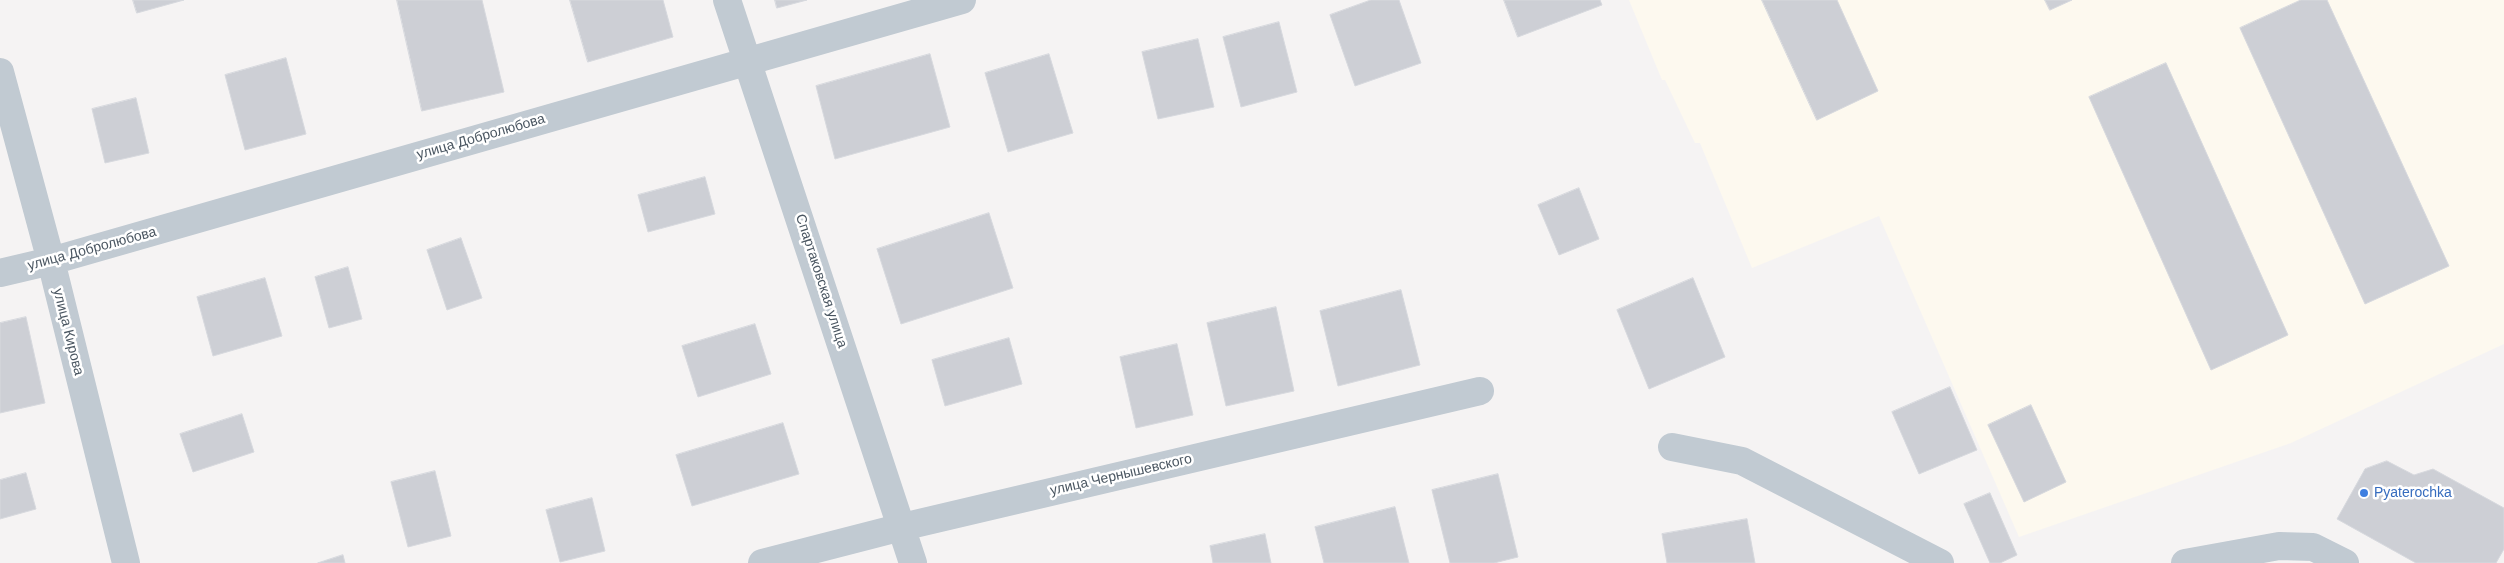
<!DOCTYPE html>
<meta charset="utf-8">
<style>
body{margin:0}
canvas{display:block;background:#f5f3f3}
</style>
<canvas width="2504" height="563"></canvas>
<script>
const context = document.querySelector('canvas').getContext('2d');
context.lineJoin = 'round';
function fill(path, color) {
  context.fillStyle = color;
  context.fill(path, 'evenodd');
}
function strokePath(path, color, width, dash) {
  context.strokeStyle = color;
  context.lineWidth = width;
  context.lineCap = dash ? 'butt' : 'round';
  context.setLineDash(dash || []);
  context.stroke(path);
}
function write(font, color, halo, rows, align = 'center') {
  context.font = font + ' Arial,sans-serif';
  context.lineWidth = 5;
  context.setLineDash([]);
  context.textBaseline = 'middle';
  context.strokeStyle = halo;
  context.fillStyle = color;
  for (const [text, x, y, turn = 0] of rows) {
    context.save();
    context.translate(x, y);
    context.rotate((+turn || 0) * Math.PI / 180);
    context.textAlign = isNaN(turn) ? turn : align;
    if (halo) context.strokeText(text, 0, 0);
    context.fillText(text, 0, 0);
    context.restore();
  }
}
const commercial = new Path2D(`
 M1629,0H2504V344L2291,443L2019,537L1879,216L1752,268L1700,143H1695L1665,80H1662Z`);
const building = new Path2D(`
 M133,0H184L137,13Z
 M397,0H482L504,92L422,111Z
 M570,0H663L673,37L588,62Z
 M775,0H807L777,8Z
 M1371,0H1399L1421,63L1355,86L1330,15Z
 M1504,0H1600L1602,5L1518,37Z
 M1762,0H1837L1878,91L1817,120Z
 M2045,0H2072L2050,10Z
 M2301,0H2327L2449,266L2365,304L2240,28Z
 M1279,22L1297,92L1241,107L1223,37Z
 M1198,39L1214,107L1158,119L1142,52Z
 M930,54L950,127L835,159L816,86Z
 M1049,54L1073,133L1008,152L985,73Z
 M286,58L306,134L245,150L225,75Z
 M2166,63L2288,335L2211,370L2089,97Z
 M136,98L149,153L105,163L92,109Z
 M705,177L715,214L648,232L638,195Z
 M1579,188L1599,239L1559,255L1538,205Z
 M989,213L1013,288L901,324L877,249Z
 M461,238L482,298L447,310L427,250Z
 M348,267L362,319L329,328L315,277Z
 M265,278L282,336L213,356L197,297Z
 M1693,278L1725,357L1649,389L1617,310Z
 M1401,290L1420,365L1338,386L1320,311Z
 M1276,307L1294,391L1226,406L1207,323Z
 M26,317L45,403L0,413V323Z
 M755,324L771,374L698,397L682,346Z
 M1009,338L1022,384L945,406L932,360Z
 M1177,344L1193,415L1136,428L1120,357Z
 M1950,387L1977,450L1919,474L1892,412Z
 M2031,405L2066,482L2024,502L1988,425Z
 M242,414L254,452L193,472L180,434Z
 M783,423L799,474L692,506L676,455Z
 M2387,461L2414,475L2433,469L2504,508V549L2496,563H2416L2337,519L2365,469Z
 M435,471L451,536L408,547L391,482Z
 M26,473L36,509L0,519V480Z
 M1498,474L1518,557L1494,563H1450L1432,490Z
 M1990,493L2017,555L2000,563H1990L1964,504Z
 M592,498L605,551L560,562L546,510Z
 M1395,507L1409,563H1324L1315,527Z
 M1747,519L1755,563H1667L1662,534Z
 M1265,534L1271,563H1213L1210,546Z
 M343,555L345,563H318Z`);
const minor = new Path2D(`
 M727,0L913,563
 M0,72L51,261L126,563
 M0,273L51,261L962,0
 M1672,447L1742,461L1940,563
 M762,563L902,527L1480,391
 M2185,563L2279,546L2313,547L2345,563`);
const markers = [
 [2364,493,5,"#3f7fe0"]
];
const streetNames = [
 ["улица Добролюбова",481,137,-16],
 ["улица Добролюбова",92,249,-15],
 ["Спартаковская улица",821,281,72],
 ["улица Кирова",68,332,76],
 ["улица Чернышевского",1121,475,-13]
];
const shopNames = [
 ["Pyaterochka",2374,493]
];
fill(commercial, '#fdf9ef');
fill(building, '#cdcfd5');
strokePath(building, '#d7d9de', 1);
strokePath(minor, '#c1cad2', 28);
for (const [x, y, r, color] of markers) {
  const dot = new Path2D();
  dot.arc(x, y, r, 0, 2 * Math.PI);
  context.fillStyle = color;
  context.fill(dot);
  strokePath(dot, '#fff', 2);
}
write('14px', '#4a5661', '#fff', streetNames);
write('14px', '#366cbe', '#fff', shopNames, 'left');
</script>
